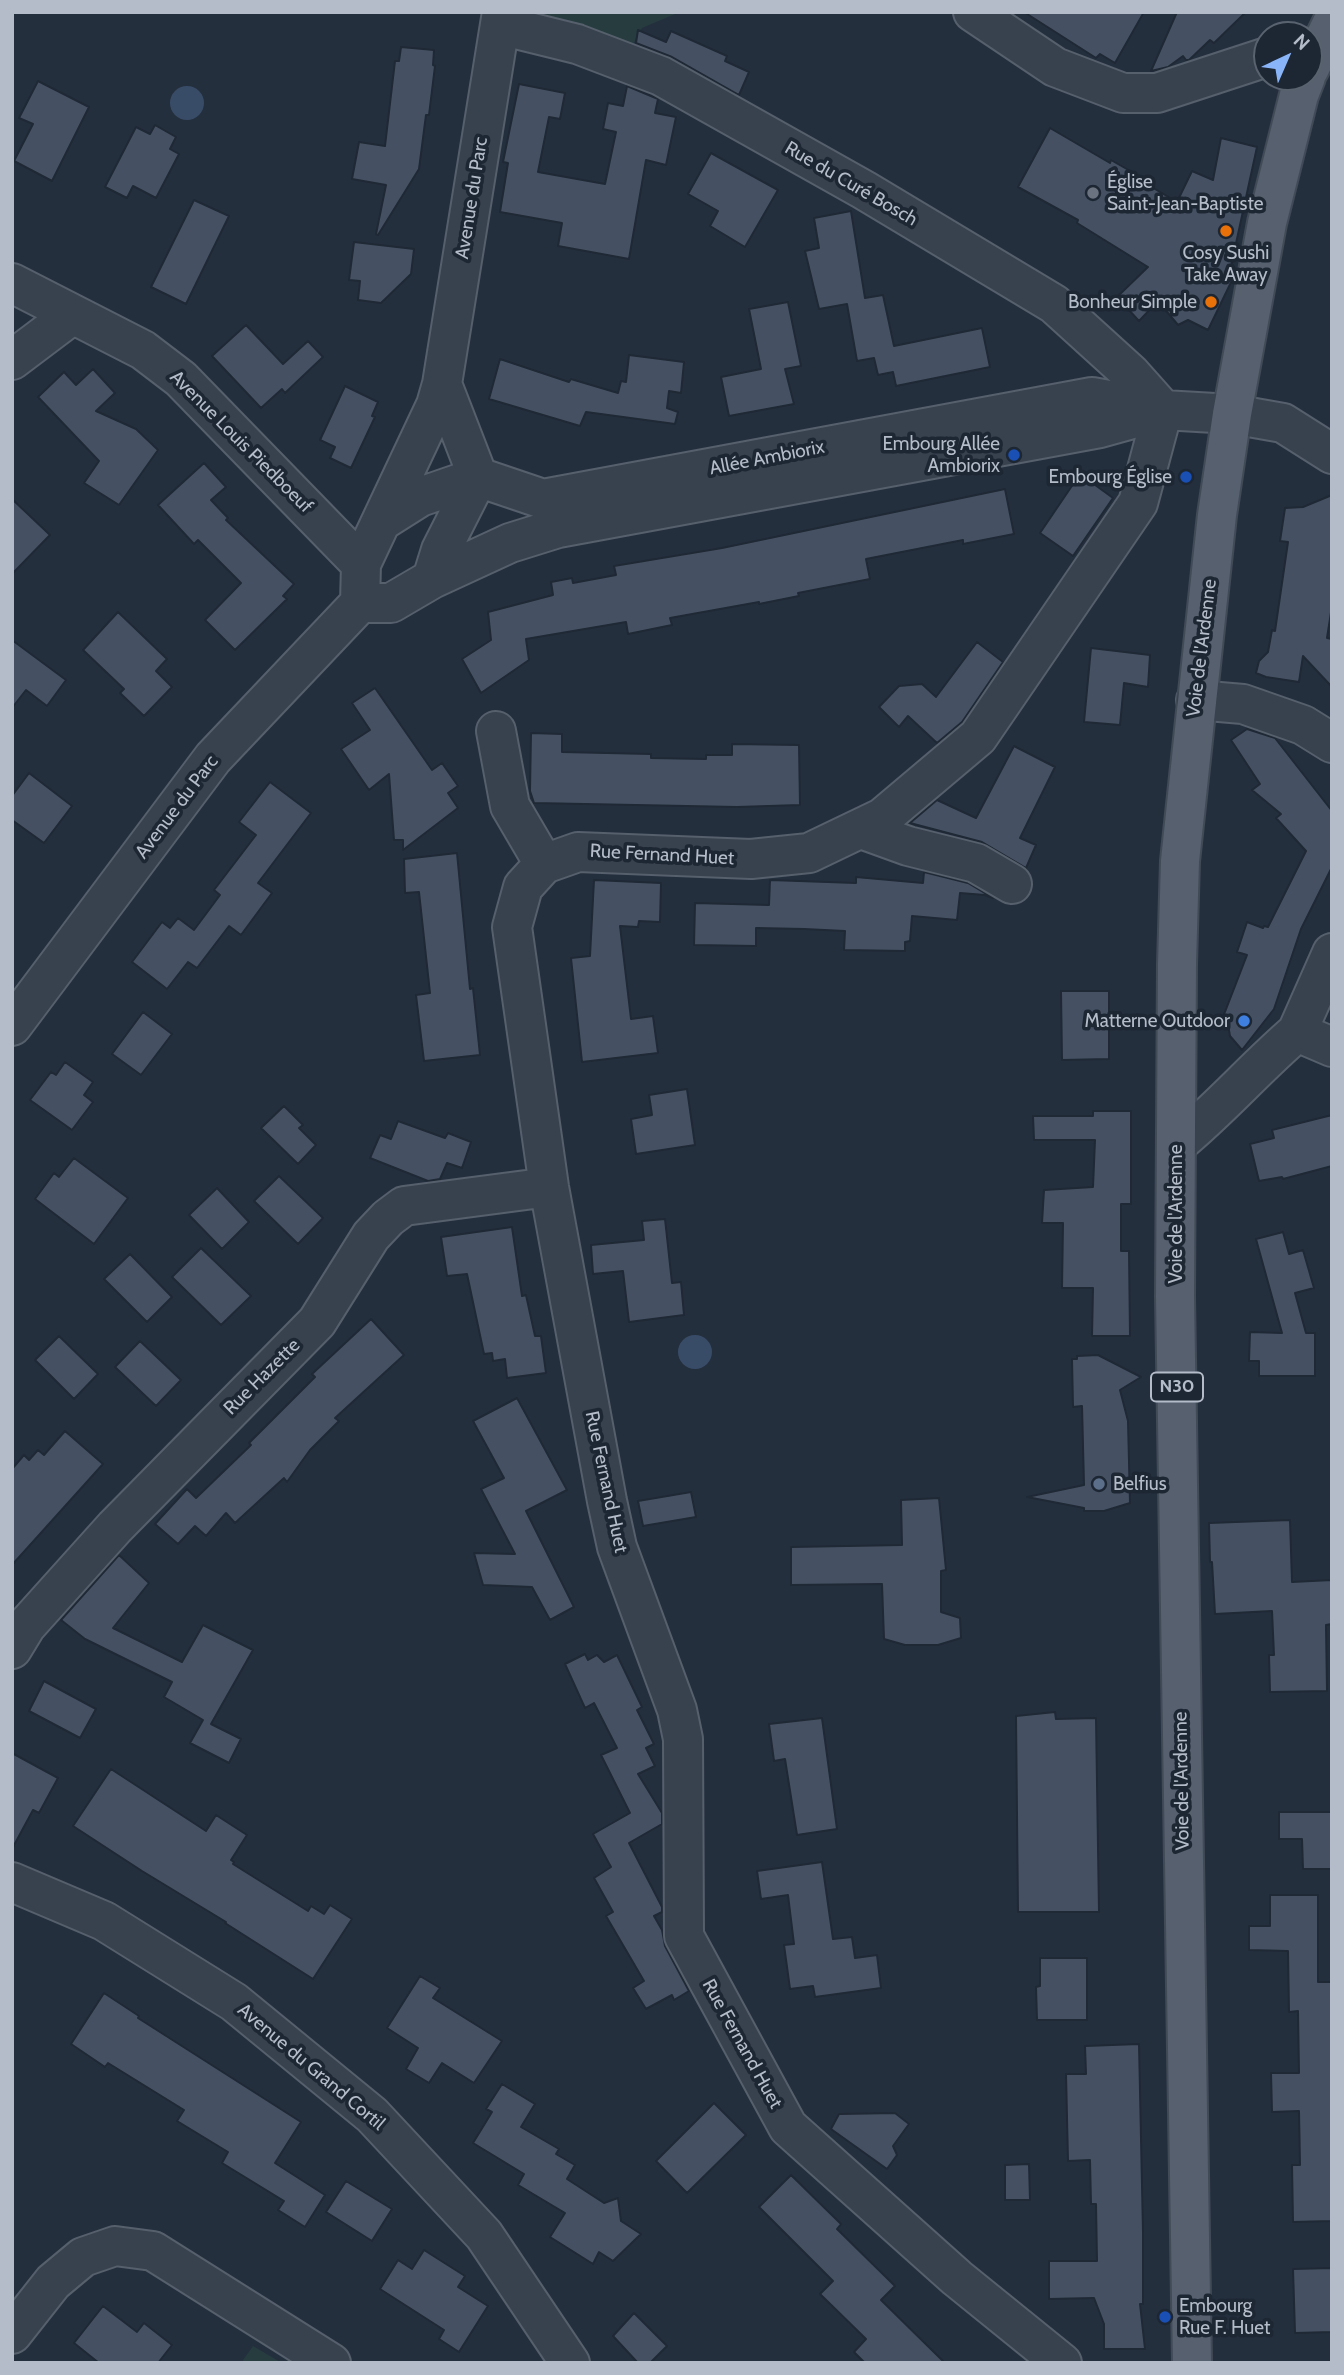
<!DOCTYPE html>
<meta charset="utf-8">
<style>
body{margin:0}
#map{position:relative;width:1344px;height:2375px;overflow:hidden;background:#242f3e;font-family:Cabin,sans-serif}
canvas{display:block}
.frame{position:absolute;inset:0;border:14px solid #b4bcc9;pointer-events:none}
.north{position:absolute;left:1253px;top:21px;width:70px;height:70px;box-sizing:border-box;background:#1d2633;border:2px solid #59626f;border-radius:50%;rotate:44deg;font-size:19px;font-weight:700;line-height:28px;text-align:center;color:#b4bcc9}
.north::after{content:'';display:block;margin:auto;width:24px;height:32px;background:#8ab4f8;clip-path:polygon(50% 0,100% 100%,50% 72%,0 100%)}
</style>
<div id="map">
<canvas width="1344" height="2375"></canvas>
<div class="frame"></div>
<div class="north">N</div>
</div>
<script>
const context = document.querySelector('canvas').getContext('2d');
context.lineJoin = 'round';
function fill(path, color) {
  context.fillStyle = color;
  context.fill(path, 'evenodd');
}
function strokePath(path, color, width, dash) {
  context.strokeStyle = color;
  context.lineWidth = width;
  context.lineCap = dash ? 'butt' : 'round';
  context.setLineDash(dash || []);
  context.stroke(path);
}
function write(font, color, halo, rows, align = 'center') {
  context.font = font + ' Cabin,sans-serif';
  context.lineWidth = 7;
  context.setLineDash([]);
  context.textBaseline = 'middle';
  context.strokeStyle = halo;
  context.fillStyle = color;
  for (const [text, x, y, turn = 0] of rows) {
    context.save();
    context.translate(x, y);
    context.rotate((+turn || 0) * Math.PI / 180);
    context.textAlign = isNaN(turn) ? turn : align;
    if (halo) context.strokeText(text, 0, 0);
    context.fillText(text, 0, 0);
    context.restore();
  }
}
const green = new Path2D(`
 M542,12H680L642,28L632,46L548,22Z
 M253,2346L282,2363H241Z`);
const water = new Path2D(`
 M170 103a17 17 0 1 1 34 0a17 17 0 1 1-34 0Z
 M678 1352a17 17 0 1 1 34 0a17 17 0 1 1-34 0Z`);
const building = new Path2D(`
 M1024,12H1144L1115,63L1100,54L1096,58Z
 M1177,12H1246L1214,43L1210,40L1189,60H1186L1183,56L1168,67L1151,71Z
 M638,30L666,42L671,31L727,56L725,61L749,72L739,95L672,57L636,43Z
 M401,47L434,50L433,65L435,66L429,115H426L419,169L378,235L376,234L386,185L352,179L359,142L385,146L395,61H399Z
 M38,81L89,107L52,181L14,161L33,124L19,118Z
 M519,84L565,93L560,119L549,117L538,172L605,184L616,132L603,129L608,103L623,106L627,86L658,99L655,113L676,117L666,165L646,160L629,259L558,246L562,223L500,212L508,163L503,162Z
 M155,125L176,137L170,149L179,154L156,198L133,186L127,198L105,187L136,127L150,134Z
 M1050,128L1110,163L1111,160L1139,176L1138,179L1177,202L1192,171L1213,180L1221,138L1257,147L1230,271L1235,274L1208,330L1188,320L1178,325L1158,301L1139,321L1117,297L1148,267L1077,223L1078,220L1018,187Z
 M711,153L778,190L745,247L710,226L718,211L688,194Z
 M194,200L229,216L186,304L151,287Z
 M851,211L865,298L883,295L894,346L982,328L990,367L896,386L893,372L878,375L874,358L857,361L847,304L819,309L805,251L819,248L814,218Z
 M354,242L414,249L411,274L381,303L358,300L360,281L349,280Z
 M788,302L801,366L785,369L794,404L729,416L721,377L761,369L749,309Z
 M246,325L283,364L308,341L323,357L285,393L282,389L261,408L212,356Z
 M629,355L684,362L681,393L669,391L667,408L678,412L675,424L586,412L580,426L489,399L500,359L569,382L571,379L618,393L621,381L626,382Z
 M93,369L115,393L96,411L136,429L158,450L119,505L84,483L99,461L38,397L64,372L76,385Z
 M345,386L378,402L372,416L375,417L351,468L330,458L335,447L320,440Z
 M204,463L226,487L211,500L228,518L226,520L294,584L283,596L287,599L235,650L205,620L241,583L198,540L194,544L158,505Z
 M1080,474L1113,498L1073,556L1040,533Z
 M1005,489L1014,534L963,544V540L866,559L870,579L798,593L799,596L759,604V602L670,618L672,625L628,634L626,622L526,639L529,660L481,693L462,659L491,640L488,612L553,595L551,582L572,578L573,583L616,575L614,566L722,548Z
 M1332,495V606L1327,638L1332,639V687L1303,656L1299,682L1266,677L1256,673L1259,661L1268,652L1272,630L1275,631L1288,542L1280,541L1285,508L1303,507Z
 M12,499L50,535L12,574Z
 M118,612L167,659L156,671L172,687L144,716L120,693L124,689L83,650Z
 M12,640L66,680L47,706L26,690L12,708Z
 M977,642L1003,662L962,722L937,743L908,716L899,727L879,707L899,686L922,684L936,697Z
 M1091,648L1150,655L1148,687L1124,683L1120,725L1084,722Z
 M375,688L432,770L442,763L458,786L448,793L458,808L403,850V840H394L389,774L369,790L341,749L370,730L352,703Z
 M1247,729L1275,738L1332,811V867L1301,929L1274,1009L1242,1050L1230,1036L1227,1019L1223,1017L1247,955L1237,952L1247,922L1263,928L1264,926L1268,927L1306,851L1276,818L1281,814L1252,790L1260,784L1231,740Z
 M531,733L562,734V752L651,754V758L706,759V755H732V744L799,745L800,805L737,807L534,803L530,791Z
 M1014,746L1055,767L1020,838L1036,845L1026,868L982,842L910,823L937,800L976,818Z
 M29,773L72,806L44,843L12,820V796Z
 M270,782L311,813L258,883L272,893L241,935L229,926L197,968L188,962L167,989L132,962L162,922L170,928L178,918L194,930L220,895L214,890L256,835L239,822Z
 M457,853L470,989L473,988L480,1055L424,1061L416,995L430,993L419,892L405,893L404,859Z
 M924,872L968,883L993,898L985,895L960,893L957,920L912,916L910,941L905,942V951L844,950L845,931L804,929L756,928V946L694,945L695,903L769,905L770,880L856,883V877L923,883Z
 M594,880L661,883L660,922L639,921L638,927L620,926L631,1019L653,1016L658,1053L582,1062L571,958L590,956Z
 M1061,991H1109V1059L1062,1060Z
 M143,1012L172,1034L141,1075L112,1054Z
 M65,1062L93,1082L84,1095L93,1102L72,1130L30,1100L51,1072L56,1075Z
 M687,1089L695,1145L636,1154L631,1119L652,1115L649,1095Z
 M284,1106L303,1125L299,1128L316,1145L298,1164L261,1128Z
 M1093,1111H1131V1204H1121V1251H1129L1130,1336H1092L1093,1288H1062L1063,1223H1042L1044,1190L1093,1187L1095,1140H1034L1033,1116H1093Z
 M1332,1115V1166L1283,1179L1282,1177L1259,1181L1250,1144L1274,1138L1272,1130Z
 M398,1121L445,1138L448,1133L471,1142L462,1168L447,1163L440,1179L428,1181L370,1158L380,1135L391,1139Z
 M74,1158L128,1198L94,1244L35,1199L54,1173L59,1177Z
 M279,1176L323,1218L298,1244L254,1201Z
 M217,1188L249,1222L222,1249L189,1215Z
 M665,1219L672,1283L681,1282L684,1315L629,1322L623,1271L593,1274L591,1245L644,1240L642,1221Z
 M512,1227L522,1296L526,1295L535,1336H541L546,1373L507,1378L505,1359L493,1361L492,1353L484,1354L467,1274L447,1276L441,1237Z
 M1283,1232L1289,1254L1303,1250L1314,1288L1295,1293L1306,1333H1315V1376H1259V1361H1249L1250,1332L1282,1333L1256,1239Z
 M201,1248L251,1296L221,1325L172,1277Z
 M130,1254L172,1297L147,1322L104,1279Z
 M371,1319L404,1355L335,1418L339,1421L310,1450L287,1482L284,1478L235,1523L226,1513L206,1536L195,1526L178,1544L155,1524L187,1489L196,1498L251,1445L249,1443L315,1377L312,1374Z
 M59,1336L98,1374L74,1399L35,1360Z
 M140,1341L181,1380L156,1406L115,1367Z
 M1098,1355L1141,1377L1120,1390L1128,1421L1130,1503L1104,1511H1084V1508L1027,1497L1084,1485L1082,1406L1073,1407L1072,1359H1077V1356Z
 M517,1398L567,1490L526,1511L574,1607L550,1620L532,1587L483,1585L474,1553L515,1554L481,1489L504,1478L473,1421Z
 M65,1431L103,1464L12,1565V1469L24,1455L29,1460L38,1450L44,1455Z
 M691,1492L696,1517L643,1526L638,1501Z
 M939,1498L946,1570L941,1571V1612L960,1618L961,1638L938,1645H905L884,1639L882,1584L791,1585V1547L902,1545L901,1500Z
 M1290,1520L1292,1582L1332,1580V1624L1326,1625L1327,1691L1270,1692L1269,1655H1274L1272,1611L1215,1614L1212,1562H1210L1209,1523Z
 M119,1555L149,1583L113,1628L182,1662L203,1625L253,1650L211,1724L241,1739L229,1763L190,1743L203,1720L164,1697L172,1682L85,1639L61,1620Z
 M585,1654L588,1660L597,1655L604,1662L617,1655L642,1707L637,1710L654,1744L646,1748L655,1766L638,1774L662,1813V1824L629,1843L662,1907V1912L654,1916L662,1930L665,1946L689,1991L674,2000L672,1995L646,2009L633,1988L644,1981L606,1916L613,1912L594,1878L611,1867L593,1834L630,1813L601,1755L617,1748L594,1703L585,1708L565,1664Z
 M44,1681L96,1709L80,1738L29,1711Z
 M1055,1712L1056,1719L1096,1718L1099,1912H1018L1016,1716Z
 M822,1718L837,1829L797,1835L785,1759L774,1761L769,1724Z
 M12,1753L58,1778L39,1813L33,1810L12,1849Z
 M111,1769L206,1831L216,1815L247,1835L231,1860L234,1862L233,1864L308,1911L311,1906L324,1914L330,1905L352,1919L313,1979L225,1923L226,1922L142,1871L73,1826Z
 M1279,1812H1332V1869H1303L1302,1839H1279Z
 M822,1862L833,1939L852,1937L855,1958L877,1955L881,1988L815,1997L813,1986L790,1989L784,1945L794,1944L788,1895L761,1899L757,1871Z
 M1270,1895H1318V1982H1332V2221L1293,2222L1292,2165H1300L1299,2111L1272,2112L1271,2073H1299L1298,2011L1289,2012L1288,1951L1249,1950V1926H1270Z
 M1040,1958H1087V2020H1037L1036,1987L1040,1986Z
 M420,1976L440,1988L433,1998L502,2041L474,2083L442,2063L429,2083L406,2069L418,2048L387,2028Z
 M104,1993L139,2016L138,2018L301,2122L275,2163L325,2195L305,2227L278,2210L284,2201L222,2163L228,2152L177,2121L184,2110L108,2063L105,2067L71,2044Z
 M1139,2044L1143,2232V2304H1140L1145,2349H1104V2324L1094,2298L1049,2299V2261H1097L1096,2204H1091L1090,2160L1068,2161L1066,2074H1086L1085,2046Z
 M502,2084L535,2104L521,2127L559,2149L556,2154L575,2165L567,2179L604,2203L618,2198L621,2221L641,2234L613,2261L599,2252L593,2264L550,2237L565,2213L518,2185L524,2174L473,2143L492,2112L486,2109Z
 M714,2103L746,2135L687,2193L656,2161Z
 M895,2113L909,2124L893,2146L897,2155L887,2169L831,2129L839,2114Z
 M1029,2164L1030,2200H1005V2165Z
 M791,2175L841,2224L837,2229L895,2286L881,2300L945,2363H865L854,2352L866,2339L820,2294L833,2281L759,2207Z
 M346,2181L392,2209L372,2241L326,2212Z
 M424,2250L465,2276L458,2287L488,2306L459,2352L439,2339L444,2330L380,2289L398,2260L412,2269Z
 M1332,2268V2332L1295,2333L1293,2269Z
 M103,2306L137,2332L144,2323L172,2345L158,2363H99L74,2343Z
 M634,2313L667,2346L650,2363H638L613,2336Z`);
const minor = new Path2D(`
 M973,12L1055,67L1123,93H1157L1267,57
 M500,25L577,44L661,76L864,190L1054,304L1130,373L1163,410
 M12,283L143,350L181,379L361,564
 M12,360L73,314
 M382,521L420,497L478,477L543,499L1092,397L1163,410L1232,414L1283,423L1332,454
 M432,579L441,550L478,477L442,384
 M360,603H391L432,579L510,543L558,528L1100,428L1154,413
 M1196,700L1243,704L1303,725L1332,743
 M496,731L510,806L544,864
 M861,829L908,846L976,863L1012,884
 M12,1026L213,758L360,603L361,564L436,405L442,384L502,12
 M1297,1032L1332,953
 M1177,1144C1220,1109 1255,1068 1297,1032L1332,1047
 M12,1649L26,1626L115,1527L317,1322L371,1236L388,1218L404,1206L549,1187
 M12,1882L104,1921L234,2002L372,2115L484,2235L570,2363
 M12,2334L53,2282L83,2257L115,2246L153,2251L331,2363
 M1062,2363L957,2278L788,2127L684,1936L683,1739L677,1710L617,1547L607,1501L549,1187L512,927L523,887L544,864L578,852L751,859L809,853L882,818L978,737L1138,503L1163,410`);
const major = new Path2D(`
 M1309,70L1332,23
 M1192,2363L1175,1296L1177,964L1180,861L1217,515L1232,414L1267,223L1299,95L1306,77`);
const markers = [
 [1093,193,7,"#6b7280"],
 [1226,231,7,"#e8710a"],
 [1211,302,7,"#e8710a"],
 [1014,455,7,"#1a4fb4"],
 [1186,477,7,"#1a4fb4"],
 [1244,1021,7,"#3f7fe0"],
 [1099,1484,7,"#5c6f8a"],
 [1165,2317,7,"#1a4fb4"]
];
const shields = [
 [1177,1387,52]
];
const shieldNames = [
 ["N30",1177,1387]
];
const poiNames = [
 ["Église",1107,182,"left"],
 ["Saint-Jean-Baptiste",1107,204,"left"],
 ["Cosy Sushi",1226,253,"center"],
 ["Take Away",1226,275,"center"],
 ["Bonheur Simple",1197,302],
 ["Embourg Allée",1000,444],
 ["Ambiorix",1000,466],
 ["Embourg Église",1172,477],
 ["Matterne Outdoor",1230,1021],
 ["Belfius",1113,1484,"left"],
 ["Embourg",1179,2306,"left"],
 ["Rue F. Huet",1179,2328,"left"]
];
const streetNames = [
 ["Rue du Curé Bosch",851,184,30],
 ["Avenue du Parc",472,198,-81],
 ["Avenue Louis Piedboeuf",241,442,45],
 ["Allée Ambiorix",767,458,-11],
 ["Voie de l'Ardenne",1202,648,-83],
 ["Avenue du Parc",177,807,-53],
 ["Rue Fernand Huet",662,855,3],
 ["Voie de l'Ardenne",1176,1214,-90],
 ["Rue Hazette",262,1377,-45],
 ["Rue Fernand Huet",606,1482,78],
 ["Voie de l'Ardenne",1182,1781,-91],
 ["Rue Fernand Huet",742,2044,61],
 ["Avenue du Grand Cortil",311,2067,40]
];
fill(green, '#263c3f');
fill(water, '#394c67');
fill(building, '#455162');
strokePath(building, '#1f2835', 2);
strokePath(minor, '#565f6c', 42);
strokePath(major, '#414a57', 42);
strokePath(minor, '#38414e', 38);
strokePath(major, '#56606e', 38);
for (const [x, y, r, color] of markers) {
  const dot = new Path2D();
  dot.arc(x, y, r, 0, 2 * Math.PI);
  context.fillStyle = color;
  context.fill(dot);
  strokePath(dot, '#1d2633', 2.5);
}
for (const [x, y, w] of shields) {
  const box = new Path2D();
  box.roundRect(x - w / 2, y - 14.5, w, 29, 5);
  context.fillStyle = '#1d2633';
  context.fill(box);
  strokePath(box, '#b4bcc9', 2);
}
write('bold 18px', '#b4bcc9', null, shieldNames);
write('19px', '#b4bcc9', '#1d2633', poiNames, 'right');
write('19px', '#b4bcc9', '#1d2633', streetNames);
</script>
